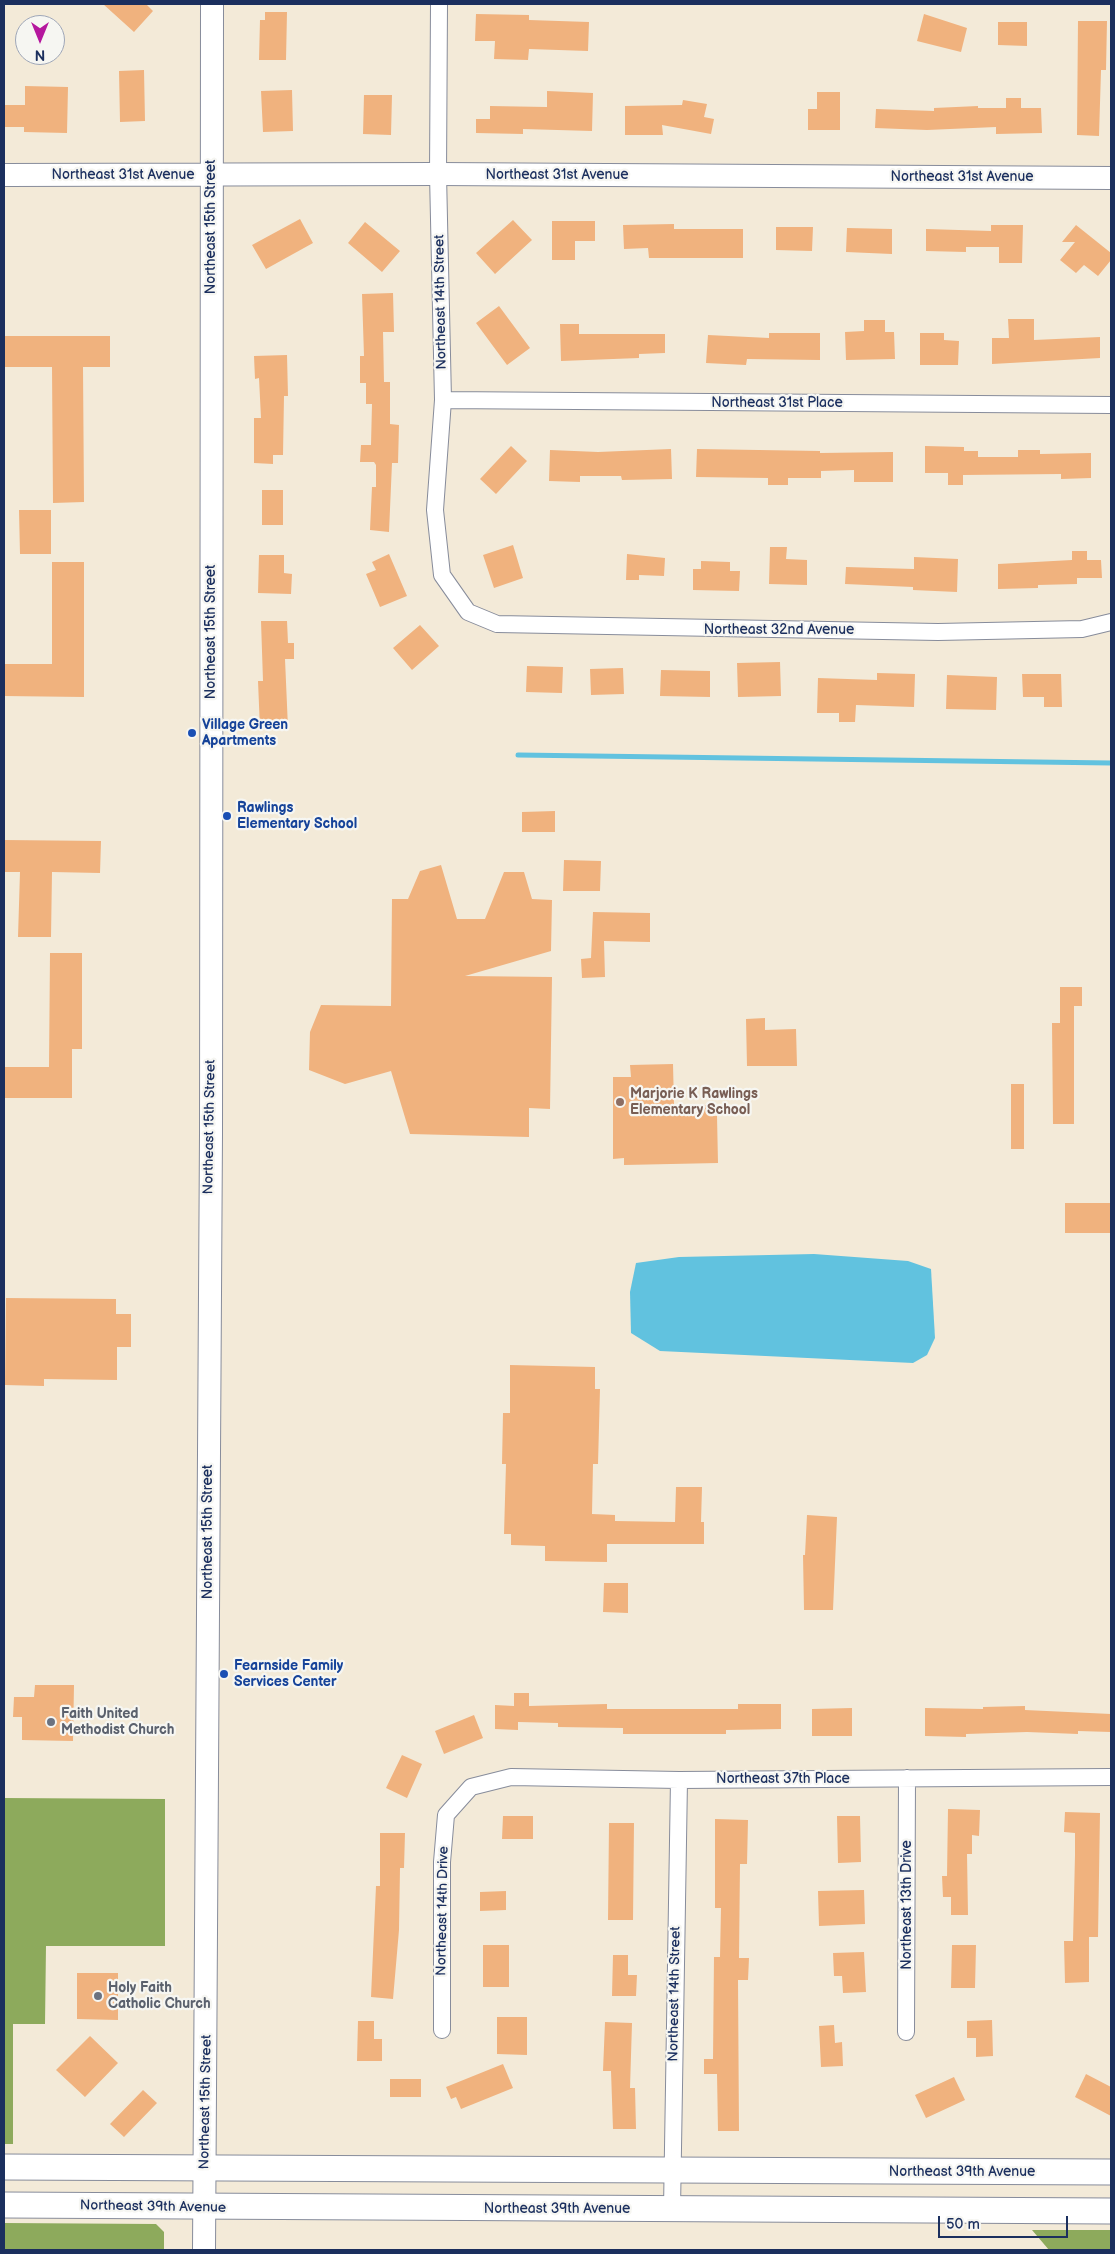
<!DOCTYPE html>
<style>
body{margin:0}
#map{position:relative;width:1115px;height:2254px;overflow:hidden;background:#f3ead8;font-family:"Balsamiq Sans",sans-serif}
canvas{display:block}
.frame{position:absolute;inset:0;border:5px solid #1b2f5e;pointer-events:none}
.north{position:absolute;left:15px;top:15px;width:50px;height:50px;box-sizing:border-box;background:#f6f6f2;border:1px solid #9ea6b7;border-radius:50%;rotate:180deg;font-size:14px;font-weight:700;line-height:20px;text-align:center;color:#1b2f5e}
.north::after{content:'';display:block;margin:auto;width:18px;height:22px;background:#b5179e;clip-path:polygon(50% 0,100% 100%,50% 72%,0 100%)}
.scale{position:absolute;left:938px;top:2216px;width:130px;height:22px;box-sizing:border-box;border:2px solid #1b2f5e;border-top:0;padding-left:6px;font-size:15px;line-height:18px;white-space:nowrap;color:#1b2f5e;-webkit-text-stroke:4px #f6f6f2;paint-order:stroke}
</style>
<div id="map">
<canvas width="1115" height="2254"></canvas>
<div class="frame"></div>
<div class="north">N</div>
<div class="scale">50 m</div>
</div>
<script>
const context = document.querySelector('canvas').getContext('2d');
context.lineJoin = 'round';
function fill(path, color) {
  context.fillStyle = color;
  context.fill(path, 'evenodd');
}
function strokePath(path, color, width, dash) {
  context.strokeStyle = color;
  context.lineWidth = width;
  context.lineCap = dash ? 'butt' : 'round';
  context.setLineDash(dash || []);
  context.stroke(path);
}
function write(font, color, halo, rows, align = 'center') {
  context.font = font + ' "Balsamiq Sans",sans-serif';
  context.lineWidth = 4.5;
  context.setLineDash([]);
  context.textBaseline = 'middle';
  context.strokeStyle = halo;
  context.fillStyle = color;
  for (const [text, x, y, turn = 0] of rows) {
    context.save();
    context.translate(x, y);
    context.rotate((+turn || 0) * Math.PI / 180);
    context.textAlign = isNaN(turn) ? turn : align;
    if (halo) context.strokeText(text, 0, 0);
    context.fillText(text, 0, 0);
    context.restore();
  }
}
const forest = new Path2D(`
 M4,1798L165,1799V1946H46L45,2024H13V2144H4Z
 M4,2223L156,2224L164,2232V2250H4Z
 M1032,2230H1111V2250H1049Z`);
const water = new Path2D(`
 M814,1254L908,1261L931,1269L935,1338L927,1355L913,1363L660,1351L631,1333L630,1292L636,1263L679,1257Z`);
const stream = new Path2D(`
 M518,755L1111,763`);
const building = new Path2D(`
 M103,4H146L153,11L134,32Z
 M265,12H287L286,60H259L260,20H265Z
 M476,14L529,15V20L589,22L588,51L529,49L528,60L494,59L495,41H475Z
 M924,14L967,28L961,52L917,41Z
 M1078,21H1107L1106,70H1101L1099,136L1077,135Z
 M998,22H1027V46L998,45Z
 M144,70L145,121L120,122L119,71Z
 M25,86L68,87L67,133L24,132V127H4V105H25Z
 M292,90L293,131L263,132L261,91Z
 M547,91L593,93L592,131L523,129V134L476,133V119H490V106L547,107Z
 M817,92H840V130H808V109H817Z
 M364,95H392L391,135L363,134Z
 M1006,98H1021V108H1041L1042,133L996,134V127L927,130L875,128L876,109L934,111V108L978,106V108H1006Z
 M683,100L707,104L704,117L714,119L711,134L662,125L663,135H625V106L682,105Z
 M300,219L313,243L266,269L252,245Z
 M513,220L532,240L495,274L476,253Z
 M552,221H595V241H575V260H552Z
 M365,222L400,251L382,272L348,243Z
 M674,224V229H743V258H649L648,248L624,249L623,225Z
 M991,225H1023L1022,263H999V247H966V252L926,251V229L991,231Z
 M1076,225L1111,253V260L1098,276L1084,265L1076,273L1060,260L1075,242H1062Z
 M776,227H813L812,251L776,250Z
 M847,228L892,229V254L846,252Z
 M393,293L394,332H383L384,382H390V424L399,425L398,463H392L389,532L370,530L372,487H376V465L374,462H360L361,445H371L372,404H366V383H360V356H364L362,294Z
 M499,306L530,348L507,365L476,323Z
 M1008,319H1034V340L1100,337V358L992,364V338H1009Z
 M864,320H885V332H894L895,359L846,360L845,332L864,331Z
 M560,324H579V334H665V353L639,354V358L561,361Z
 M769,333H820V360L747,359L746,365L706,363L708,335L769,338Z
 M920,333H944V340L959,341L958,365H920Z
 M4,336H110V367H83L84,502L53,503L52,367H4Z
 M287,355L288,396H284L283,455H273V464L254,463V418H261L259,378L255,379L254,356Z
 M511,446L527,461L496,494L480,479Z
 M925,446L964,447V451H978V457H1018V450H1040V454L1091,453V478L1061,479V474L963,475V485H948V473H925Z
 M671,449L672,479L622,480L621,476H580V482L549,481L550,450L598,452Z
 M697,449L820,451V453L893,452V482H854V470L821,471V478H788V485H768V478L696,477Z
 M262,490H283V525H262Z
 M19,510H51V554H20Z
 M513,545L523,578L494,588L483,555Z
 M770,547H787L786,559L807,560V585L769,584Z
 M1072,551H1087V560H1101L1102,578H1077V584L1038,585V588L998,589V564L1072,560Z
 M389,554L407,596L380,607L366,574L376,570L372,562Z
 M627,554L665,558L664,576L639,575V580H626Z
 M259,555H284V573L292,574L291,594L258,593Z
 M914,557L958,559L957,592L913,590V587L845,584L846,567L914,569Z
 M701,561L730,562V571H740L739,591L693,590V569H701Z
 M52,562H84V697L4,696V664H52Z
 M261,621H287L288,643H294V659H285L288,728L260,729L258,681H263Z
 M420,625L439,646L412,670L393,648Z
 M780,662L781,696L738,697L737,663Z
 M527,666L563,667L562,693L526,692Z
 M623,668L624,694L591,695L590,669Z
 M661,670L710,671V697L660,696Z
 M877,673L915,674L914,707L856,705L855,722H839V713H817L818,678L877,680Z
 M1022,674H1061L1062,707H1044V697H1023Z
 M947,675L997,677L996,710L946,709Z
 M555,811V832H522V812Z
 M4,840L101,841L100,873L52,872L51,937H18L20,872H4Z
 M564,860L601,861L600,891H563Z
 M441,865L457,919H485L504,872H524L532,899L552,900L551,951L465,976L552,977L550,1109L529,1108V1137L410,1134L391,1071L345,1084L309,1070L310,1032L321,1005L391,1006L392,899H408L420,871Z
 M593,912L650,913V942L604,941L605,977L582,978L581,959L591,958Z
 M50,953H82V1049H72V1098H4V1067H49Z
 M1060,987H1082V1006H1074V1124H1053L1052,1023H1060Z
 M765,1018V1030L796,1029L797,1066H747L746,1019Z
 M673,1064L674,1105H711V1116H717L718,1163L624,1165V1158L613,1159V1077H631L630,1065Z
 M1011,1084H1024V1149H1011Z
 M1065,1203H1111V1233H1065Z
 M6,1298L116,1299V1314H131V1347H117V1380L44,1379V1386L5,1385Z
 M510,1365L595,1367V1389H600L598,1464H593L592,1514L615,1515V1521L675,1522L676,1487H702L701,1522H704V1544H607V1562L545,1561V1546L511,1545V1534H504L506,1464H502L503,1413H510Z
 M807,1515L837,1517L833,1610H804L803,1555H805Z
 M604,1583H628V1613L603,1612Z
 M35,1685H74L73,1741L22,1740V1717H13L14,1697H34Z
 M514,1693H529V1706L607,1704V1709H738V1704H781V1729L726,1730V1734H623V1728L558,1727V1723L518,1722V1730L495,1729V1705L514,1706Z
 M1025,1706V1710L1111,1714V1732L1078,1731V1734L1027,1732L966,1734V1737L925,1736V1708L983,1709V1707Z
 M852,1708V1736H812V1709Z
 M474,1715L483,1738L444,1754L435,1731Z
 M402,1755L422,1764L407,1798L386,1788Z
 M948,1809L980,1810L979,1836L972,1835V1854H967L968,1915H951V1897H943L942,1876H947Z
 M1065,1812L1100,1813L1098,1937H1089V1982L1065,1983L1064,1941H1073L1075,1855V1833L1064,1832Z
 M503,1816H533V1839H502Z
 M837,1816H860L861,1862L838,1863Z
 M715,1819L748,1820L747,1864H740L739,1958H749L748,1980H738L739,2131H718L717,2074H704V2059H713L714,1957H720L721,1908H715Z
 M609,1823H634L633,1920H608Z
 M380,1833H405L404,1868H400L399,1930L393,1999L371,1997L376,1886H380Z
 M864,1890L865,1924L819,1926L818,1891Z
 M506,1891V1910L480,1911V1892Z
 M483,1945H509V1987H483Z
 M952,1945H976L975,1988H951Z
 M864,1952L866,1992L843,1993L842,1976H834L833,1953Z
 M613,1955H628V1975H637L636,1996H612Z
 M77,1973H118V2020L77,2019Z
 M497,2017H527V2055L497,2054Z
 M992,2020L993,2056L976,2057V2038H967V2021Z
 M358,2021H374V2039H382V2061H357Z
 M605,2022L632,2023L630,2088H635L636,2129H613L611,2071H603Z
 M834,2025L835,2043L842,2042L843,2066L821,2067L819,2026Z
 M90,2036L118,2063L85,2097L56,2070Z
 M503,2064L513,2088L461,2109L456,2097L451,2099L446,2087Z
 M1086,2074L1111,2087V2116L1075,2097Z
 M954,2077L965,2100L926,2118L915,2095Z
 M390,2079H421V2097H390Z
 M143,2090L157,2103L124,2137L110,2124Z`);
const street = new Path2D(`
 M439,4L438,174L443,400L435,510L442,575L468,612L497,624L938,632L1082,629L1111,622
 M443,400L1111,405
 M442,2030V1862L446,1815L471,1787L511,1777L679,1780L1111,1777
 M906,2032L907,1778
 M672,2209L679,1780`);
const secondary = new Path2D(`
 M4,175L438,174L1111,178
 M204,2250L211,1134L212,4`);
const primary = new Path2D(`
 M4,2167L1111,2172
 M4,2205L1111,2211`);
const markers = [
 [192,733,5,"#1a4fb4"],
 [227,816,5,"#1a4fb4"],
 [620,1102,5,"#8d6e63"],
 [224,1674,5,"#1a4fb4"],
 [51,1722,5,"#6b7280"],
 [98,1996,5,"#6b7280"]
];
const streetNames = [
 ["Northeast 31st Avenue",123,175],
 ["Northeast 31st Avenue",557,175],
 ["Northeast 31st Avenue",962,177],
 ["Northeast 15th Street",211,227,-90],
 ["Northeast 14th Street",441,302,-91],
 ["Northeast 31st Place",777,403],
 ["Northeast 32nd Avenue",779,630],
 ["Northeast 15th Street",211,632,-90],
 ["Northeast 15th Street",210,1127,-89],
 ["Northeast 15th Street",208,1532,-90],
 ["Northeast 37th Place",783,1779],
 ["Northeast 13th Drive",907,1905,-90],
 ["Northeast 14th Drive",443,1911,-89],
 ["Northeast 14th Street",675,1994,-89],
 ["Northeast 15th Street",206,2102,-89],
 ["Northeast 39th Avenue",962,2172],
 ["Northeast 39th Avenue",153,2207,1],
 ["Northeast 39th Avenue",557,2209]
];
const transitNames = [
 ["Village Green",202,725],
 ["Apartments",202,741],
 ["Rawlings",237,808],
 ["Elementary School",237,824],
 ["Fearnside Family",234,1666],
 ["Services Center",234,1682]
];
const educationNames = [
 ["Marjorie K Rawlings",630,1094],
 ["Elementary School",630,1110]
];
const worshipNames = [
 ["Faith United",61,1714],
 ["Methodist Church",61,1730],
 ["Holy Faith",108,1988],
 ["Catholic Church",108,2004]
];
fill(forest, '#8daa5c');
fill(water, '#61c2df');
strokePath(stream, '#61c2df', 5);
fill(building, '#f0b27e');
strokePath(street, '#878c9b', 18);
strokePath(secondary, '#878c9b', 24);
strokePath(primary, '#878c9b', 27);
strokePath(street, '#fff', 16);
strokePath(secondary, '#fff', 22);
strokePath(primary, '#fff', 25);
for (const [x, y, r, color] of markers) {
  const dot = new Path2D();
  dot.arc(x, y, r, 0, 2 * Math.PI);
  context.fillStyle = color;
  context.fill(dot);
  strokePath(dot, '#f6f6f2', 2);
}
write('14px', '#1b2f5e', '#f6f6f2', streetNames);
write('bold 14px', '#164399', '#f6f6f2', transitNames, 'left');
write('bold 14px', '#785e54', '#f6f6f2', educationNames, 'left');
write('bold 14px', '#5b616d', '#f6f6f2', worshipNames, 'left');
</script>
